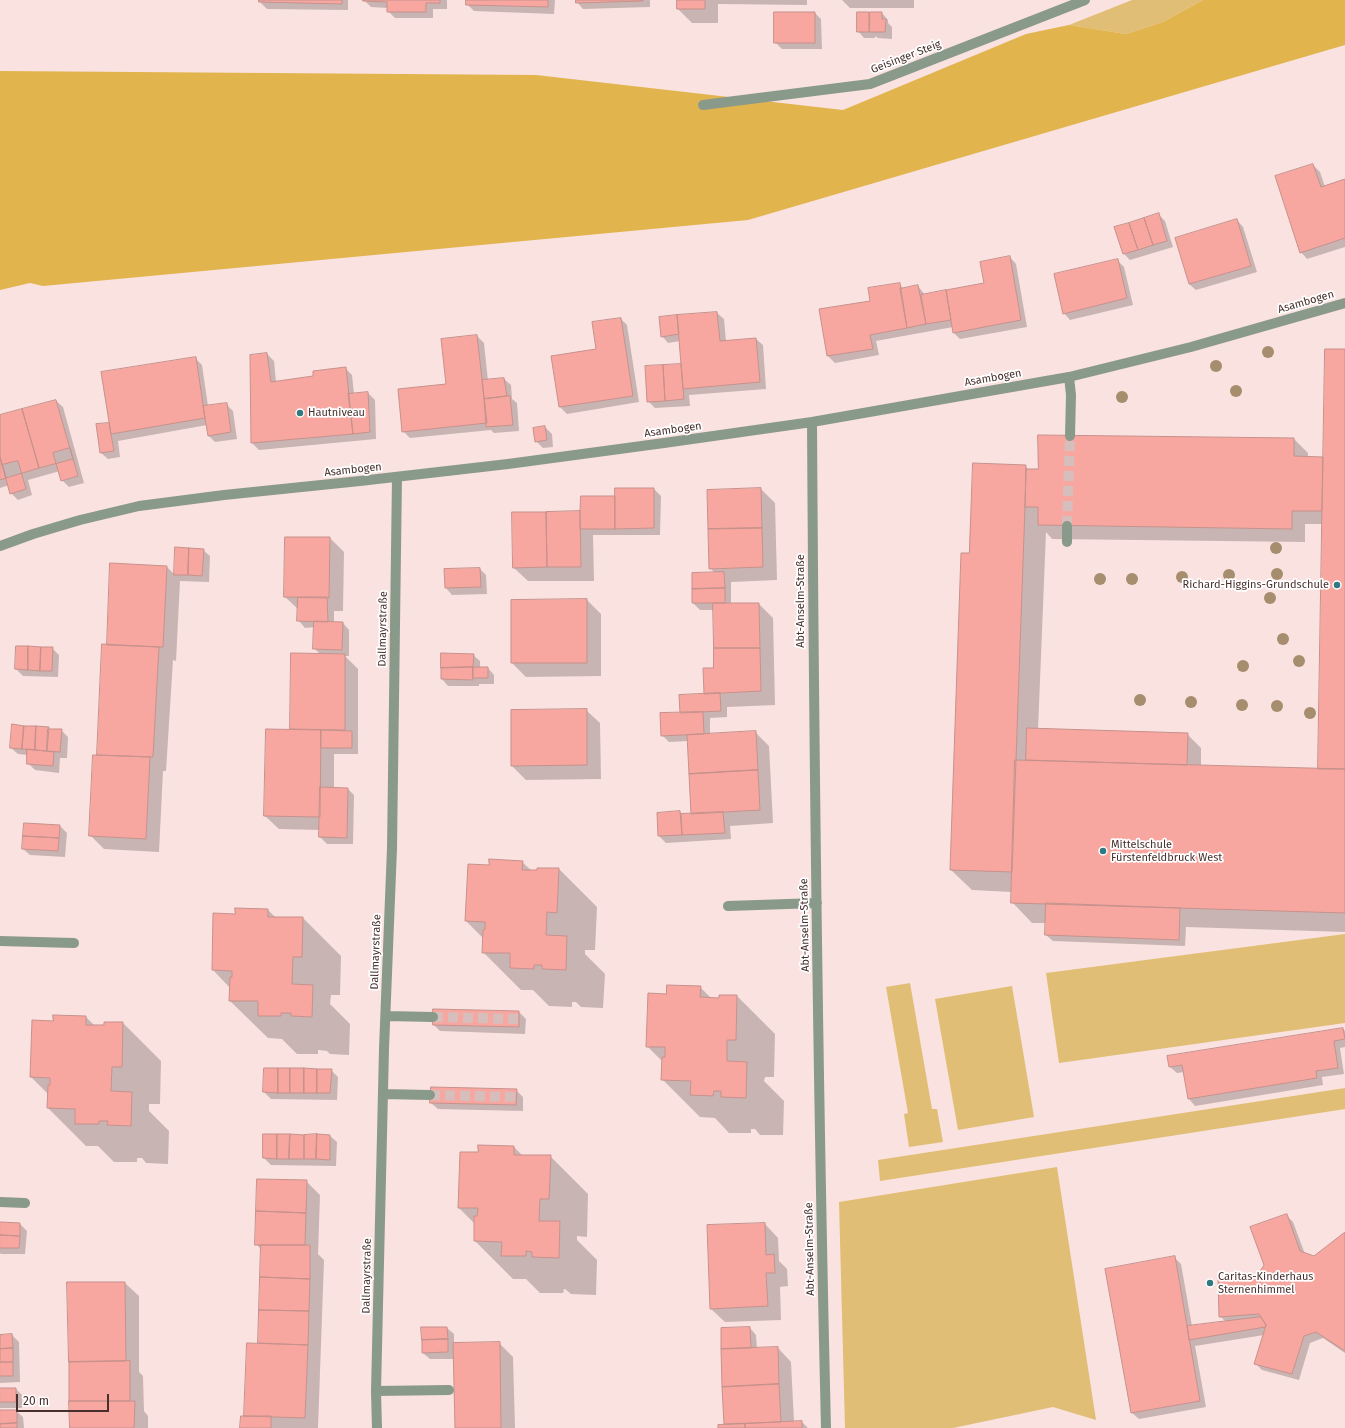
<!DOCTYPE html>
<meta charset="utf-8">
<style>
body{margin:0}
#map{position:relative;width:1345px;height:1428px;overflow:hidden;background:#fae2e0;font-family:"Fira Sans",sans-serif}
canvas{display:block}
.scale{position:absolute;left:16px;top:1394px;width:93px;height:18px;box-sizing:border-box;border:2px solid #462f2d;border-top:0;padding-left:5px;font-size:12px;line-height:14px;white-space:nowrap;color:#462f2d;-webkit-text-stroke:3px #fff;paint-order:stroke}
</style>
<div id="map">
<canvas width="1345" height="1428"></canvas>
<div class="scale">20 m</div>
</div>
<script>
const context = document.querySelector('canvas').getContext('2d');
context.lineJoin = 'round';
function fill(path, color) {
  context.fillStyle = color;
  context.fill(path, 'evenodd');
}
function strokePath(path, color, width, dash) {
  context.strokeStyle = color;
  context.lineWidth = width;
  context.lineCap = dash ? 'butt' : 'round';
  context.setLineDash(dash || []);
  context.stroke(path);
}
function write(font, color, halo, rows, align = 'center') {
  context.font = font + ' "Fira Sans",sans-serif';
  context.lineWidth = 3.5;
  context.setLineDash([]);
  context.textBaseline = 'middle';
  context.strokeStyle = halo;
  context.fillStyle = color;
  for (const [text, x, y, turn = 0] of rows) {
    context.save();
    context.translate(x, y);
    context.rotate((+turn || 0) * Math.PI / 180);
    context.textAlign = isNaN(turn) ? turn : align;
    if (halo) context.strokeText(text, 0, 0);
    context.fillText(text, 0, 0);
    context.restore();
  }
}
const green = new Path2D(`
 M1132,0H1203L1163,22L1126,34L1069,25Z
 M1345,934V1023L1059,1063L1046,973Z
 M910,983L932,1109H937L943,1142L909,1147L904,1114L908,1113L886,987Z
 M1012,986L1034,1117L958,1130L935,999Z
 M1345,1088V1109L880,1181L878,1160Z
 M1057,1167L1096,1420L1053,1407L953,1428H845L839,1202Z`);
const forest = new Path2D(`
 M1203,0H1345V45L748,220L43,286L30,283L0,290V71L536,75L843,110L1026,34L1069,25L1126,34L1163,22Z`);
const shadow = new Path2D(`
 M260,0H348V10L267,9L260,2Z
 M364,0H447V9H433V18H395L388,11V8L371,7Z
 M467,0H555L554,14L474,11L467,4Z
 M577,0H650V7L583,9L577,2Z
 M678,0H807V5L718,4V23H692L678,9Z
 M842,0H914V8H850Z
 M815,13L821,19L822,49H782L775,42Z
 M869,13L871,15L882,13L888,20V23L892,27V39L878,38L875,36V38H864L858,31Z
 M1313,165L1320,172L1325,187L1345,180V247L1307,259L1301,252Z
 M1159,215L1165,221L1173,247L1130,260L1124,254Z
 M1237,220L1243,227L1257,272L1196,290L1189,284Z
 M1010,257L1016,264L1027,327L960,339L954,333L953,327L876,341L879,355L835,363L828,356L820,310L871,302L899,284L904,289L918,286L925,295L985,284Z
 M1117,260L1124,267L1133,305L1070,320L1064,313Z
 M717,313L724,319L726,341L756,339L763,345L766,389L689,395L690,406L655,408L648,401L682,364L680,341L668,343L662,336Z
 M621,319L627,325L639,402L567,414L560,407L552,357L597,350Z
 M477,336L484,343L488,381L504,379L511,385L512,399L517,403L519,431L494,433L491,430L410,438L403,431L447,385Z
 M1345,350V932L1186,927L1185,946L1053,941L1046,935V923H1032L1012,902V892L972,890L951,870L970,554L1025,466L1029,470H1038L1294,439L1308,453V457L1323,458L1325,459ZM1305,524H1323L1319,770L1201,766V748L1187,734L1038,730L1046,532L1052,539L1305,542Z
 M267,354L274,361L276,382L314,377L345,368L352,375L354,394L368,393L375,400L376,439L259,450L252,443L251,356Z
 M195,358L202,365L208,406L226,404L233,411L237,439L215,442L209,436L207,425L118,441L120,457L108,459L101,453L97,425L111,424Z
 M56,401L63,407L84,483L69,487L62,480L60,471L28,480L32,495L18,500L11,493L9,485L0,488V417Z
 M545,427L552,434L553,447L543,448L536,441Z
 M654,489L661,496L660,535H593L594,581H528L514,568L616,497Z
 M761,489L775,503L777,580L731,582V604H759L773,618L775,705L727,707V717L710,718V735L755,732L769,746L773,823L730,826L731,839L666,843L659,836L680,812L683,815H692L688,741L669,742L662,735L681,714L706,695L714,669V610H700L693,603L715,573L710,568Z
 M330,538L344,552L343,611H334V623H343L349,630V656H345L358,669V754H334V788L348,789L354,795L353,844H327L320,837V830L279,829L265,816L293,731L291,728L321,655L314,648L315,627L305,628L299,621V610L285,597Z
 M176,548L203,550L210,556L209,582L180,581L176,661L173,660L166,771H163L159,852L104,849L90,835L98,756L103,645L108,646L167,567L175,575Z
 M480,569L486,575L487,594L452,595L446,588L445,570Z
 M587,600L601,614V676L526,677L512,663Z
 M52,648L59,655L58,677L23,676L16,669Z
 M473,655L480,661V668H488L494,675V684H479V686H448L442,679Z
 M586,710L600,723L601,779L526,780L512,766Z
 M61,730L68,737L67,758H60L59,773L35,770L28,763V755L18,754L11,748Z
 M25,824L60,826L67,833L65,857L30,855L23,849Z
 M522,862L532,871L559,869L597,907L595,950H585V954L605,974L603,1008L581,1007L576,1002H572V1007L549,1006L533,990H521L483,952V938L466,921L490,866Z
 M268,910L276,918H303L341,956L340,995H331L330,1004L350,1024L349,1055L330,1054L327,1051L318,1050V1054H297L282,1039L268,1038L230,1001V988L213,970L214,915H236Z
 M700,987L711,998L720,999V996H737L775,1034L774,1077H765L764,1081L784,1101L783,1135H760L755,1129H751V1133H729L715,1118L700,1117L662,1079L663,1062L647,1046L667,995Z
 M519,1012L526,1019L525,1034L440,1031L434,1025Z
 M54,1016L86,1017L95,1026L123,1023L161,1061L160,1104H149V1111L169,1131L168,1164L146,1163L142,1158H137V1162H114L98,1146H86L48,1108L49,1095L31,1077L54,1022Z
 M1343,1029L1345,1031V1047L1340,1048L1344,1074L1322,1077L1323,1085L1195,1106L1189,1099L1184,1072L1177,1073L1170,1067Z
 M331,1070L338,1077L337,1100L271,1099L264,1092Z
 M516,1090L523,1097V1111L438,1109L431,1103Z
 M330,1136L337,1142L336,1166L271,1165L264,1158Z
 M514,1147L523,1156H550L588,1194L587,1237L577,1236V1240L597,1260L596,1295L571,1294L565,1289H564L563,1293H540L526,1279H513L475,1241V1224L459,1208L479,1153Z
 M306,1181L320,1195L318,1254L324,1260L318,1428H241L246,1417L259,1344L262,1250L256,1244Z
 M1287,1216L1293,1222L1305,1254L1314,1257L1345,1233V1353L1323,1338L1310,1343L1299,1380L1262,1370L1255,1363L1264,1335L1195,1346L1206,1407L1139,1419L1132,1413L1174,1257L1181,1264L1192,1326L1226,1322L1220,1316L1257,1279L1265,1266Z
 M0,1223L20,1224L27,1231L25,1254H1L0,1253Z
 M765,1224L778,1238L779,1261L787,1269L788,1286L780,1287L781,1320L725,1322L711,1309Z
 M68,1283H125L139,1296V1372L143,1376L144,1411L148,1416V1428H71Z
 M447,1328L454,1334V1343H499L513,1357L515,1428H456L455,1359H430L423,1353Z
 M750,1328L756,1335L757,1349L778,1348L791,1362L794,1422H802L808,1428H719L727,1425L725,1424L722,1349Z
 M12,1335L19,1342L20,1382L0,1383V1336Z
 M0,1389H16L22,1395V1408H0Z
 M0,1411H16L23,1417L24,1428H0Z`);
const building = new Path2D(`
 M259,0H342V4L259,2Z
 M363,0H440V3H426V12H387V2L363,1Z
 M466,0H548V7L466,5Z
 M576,0H643V1L576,3Z
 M677,0H705V9H677Z
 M774,12H815V43H774Z
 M857,12H869V32H857Z
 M870,12H882V19H886L885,32H870Z
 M1313,164L1321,187L1345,179V238L1300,253L1275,176Z
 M1159,213L1167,241L1153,245L1144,218Z
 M1144,218L1153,245L1138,250L1129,223Z
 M1237,219L1251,266L1189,284L1175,238Z
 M1129,223L1138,250L1123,254L1114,227Z
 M1010,256L1021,320L953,333L946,290L984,283L980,262Z
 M1118,259L1127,298L1063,314L1054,274Z
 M900,283L907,328L870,335L873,349L827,356L819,309L870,301L868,288Z
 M918,285L926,324L907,328L900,289Z
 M946,290L951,320L926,324L921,295Z
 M717,312L720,341L756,338L760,382L683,389L677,315Z
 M677,315L679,334L661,337L659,317Z
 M621,318L633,396L559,407L551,356L596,349L592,322Z
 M477,335L487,423L402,432L398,389L446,384L441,339Z
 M1325,349H1345V769H1318Z
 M267,353L271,382L313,376V371L346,367L353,434L251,443L250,355Z
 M196,357L205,418L111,434L101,372Z
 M681,364L684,399L665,401L663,365Z
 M663,365L665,401L647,402L645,366Z
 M504,378L507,396L484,399L482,380Z
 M368,392L370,432L353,434L348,394Z
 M510,396L513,425L486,427L484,399Z
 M56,400L73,459L39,468L22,409Z
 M227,403L231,432L208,436L203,406Z
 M22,409L39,468L6,478L0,457V415Z
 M109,423L114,451L100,453L96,424Z
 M545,426L547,440L535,442L533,428Z
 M1038,435L1294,438V456L1323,457L1322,511H1292V529L1038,525V507H1025L1026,469H1038Z
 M70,448L78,476L61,481L53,453Z
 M0,457L6,478L0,480Z
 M18,461L26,489L10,494L2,465Z
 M973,463L1026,465L1025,507L1012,872L950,870L961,553H969Z
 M615,488H654V528L615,529Z
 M761,488L762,528L708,529L707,490Z
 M581,496H615V529H580V511Z
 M580,511L581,567H547L546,512Z
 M512,512H546L547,567L513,568Z
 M762,528L763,567L709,569L708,529Z
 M285,537H330L329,598L284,597Z
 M175,547L189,548L188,575H174Z
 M189,548L204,549L202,576L188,575Z
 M110,563L167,566L163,647L107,645Z
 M480,568L481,587L445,588L444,569Z
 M724,572L725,588L692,589V573Z
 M725,588V603H692V589Z
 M298,597H327L328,622L297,621Z
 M587,599V663H511V600Z
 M713,603H759L760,648H714Z
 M314,621L343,622L342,650L313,649Z
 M102,644L159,647L153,757L97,755Z
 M16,646H28V670L15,669Z
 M28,646L41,647L40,671L28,670Z
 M41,647H53L52,671H40Z
 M714,648H760L761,691L704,694L703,668H713Z
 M291,653L345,654V730L290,729Z
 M441,653L474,654L473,667L441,668Z
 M473,667V680L441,679V668Z
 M473,667H488V678H473Z
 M720,693L721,711L680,713L679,695Z
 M587,709V765L511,766V710Z
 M703,712L704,734L661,736L660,713Z
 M12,724L24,726L22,749L10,748Z
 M24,726H36L35,750L22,749Z
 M36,726L49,727L47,751L35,750Z
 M1027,728L1188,733L1187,765L1026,760Z
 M48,729H62L60,752L47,751Z
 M266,729L321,730L320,817L264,816Z
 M321,730L352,731V748H321Z
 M756,731L758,770L689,774L687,735Z
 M27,749L54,752L53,766L27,764Z
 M93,755L150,757L146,839L89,836Z
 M1015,760L1345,769V913L1011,903Z
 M758,770L760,810L691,814L689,774Z
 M320,787L348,788L347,838L319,837Z
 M680,811L682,835L658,836L657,813Z
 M723,812L725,833L682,835L681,814Z
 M24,823L60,825L59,838L23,836Z
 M23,836L59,838L58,851L22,849Z
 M489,859L523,861L522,870H537V868H559L557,913L547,912L546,935L567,936L566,970L542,969V965H534V969L510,968V953H482L483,930L485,929V922L465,921L468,864L489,865Z
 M1046,903L1180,908L1179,940L1045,935Z
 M235,908L268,909V917H303L302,957H293L292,984L313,985L312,1017L291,1016V1013H281V1016H258V1001H229L230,977H232V971L212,970L213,913L235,914Z
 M667,985L701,986L700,997L719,998V995H737L736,1040H727V1061L747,1062L746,1098L721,1097V1091H714L713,1096L690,1095L691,1081L661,1080L662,1057H665V1047H646L648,993L666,994Z
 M433,1009L519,1011V1027L433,1025Z
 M53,1015L86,1016V1025H104V1022H123L122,1067H112L111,1091L132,1092L131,1126L107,1125L108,1121H99V1124H75V1109L47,1108L48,1085H50V1078L30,1077L32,1020L53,1021Z
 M1343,1028L1345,1039L1334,1041L1338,1068L1316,1071L1317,1078L1188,1099L1182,1065L1169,1067L1167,1056Z
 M264,1068H278V1093L263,1092Z
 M278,1068H290V1093H278Z
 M290,1068H304V1093H290Z
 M304,1068L317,1069V1093H304Z
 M317,1069H332L330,1093H317Z
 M431,1087L517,1089L516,1105L430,1103Z
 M263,1134H277V1159L263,1158Z
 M277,1134H290L289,1159H277Z
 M290,1134L304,1135V1159H289Z
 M317,1134L330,1135V1160L316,1159Z
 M317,1134L316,1159H304V1135Z
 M478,1145L514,1146V1155H551L549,1199H540L539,1221H560L559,1258L532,1257V1252L526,1251V1256H501L502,1242L474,1241V1216H477L478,1208H458L460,1152H478Z
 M257,1179L307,1180L306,1213L256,1211Z
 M256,1211L306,1213L305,1245H255Z
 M1287,1214L1300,1251L1314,1256L1345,1232V1351L1316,1332L1304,1336L1292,1374L1254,1364L1266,1325L1259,1314L1219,1317L1218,1278H1256L1264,1265L1250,1227Z
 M0,1222L20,1223V1236L0,1235Z
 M765,1223L766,1255L774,1254L775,1273H766L768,1306L710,1309L707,1225Z
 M0,1235L20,1236L19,1248H0Z
 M261,1245H310V1279L260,1277Z
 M1175,1256L1200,1401L1131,1413L1105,1269Z
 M260,1277L310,1279L309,1311L259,1310Z
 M67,1282H125L126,1361L69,1362Z
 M259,1310L309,1311L308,1345L258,1343Z
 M1261,1317L1266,1325L1265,1327L1189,1340L1187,1326Z
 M421,1327H447L448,1339L422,1340Z
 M750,1327L751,1348L721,1349V1328Z
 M12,1334L13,1348L0,1349V1335Z
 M448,1339V1352L422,1353V1340Z
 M500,1342L501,1428H455L453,1343Z
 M247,1343L308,1345L305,1418L244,1416Z
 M778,1347L779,1384L722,1387L721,1349Z
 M13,1348V1362H0V1349Z
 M130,1361V1401H69V1362Z
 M0,1362H13V1376H0Z
 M779,1384L781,1422L724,1424L722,1387Z
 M0,1388H16V1402H0Z
 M69,1401H135L134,1428H70Z
 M0,1410H17V1423L0,1424Z
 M241,1416H271V1428H240Z
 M802,1421V1428H745V1424Z
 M17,1423V1428H0V1424Z
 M745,1424V1428H718V1425Z`);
const minorTunnel = new Path2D(`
 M1067,526L1070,436
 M433,1017L519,1019
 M430,1095L517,1097`);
const minor = new Path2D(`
 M703,105L870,84L1085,0
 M1069,377L1071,395L1070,436
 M812,422C814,757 818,1093 826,1428
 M1067,526V542
 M0,546L33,534L80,520L139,506L224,495L360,481L508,464L664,443L812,422L1069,377L1191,347L1345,303
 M728,906L817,903
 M0,941L74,943
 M386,1016L433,1017
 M383,1094L430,1095
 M0,1202L25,1203
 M376,1391L449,1390
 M377,1428L376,1391L384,1049L392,848L397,477`);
const trees = [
 [1268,352],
 [1216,366],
 [1236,391],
 [1122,397],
 [1276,548],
 [1277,574],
 [1229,575],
 [1182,577],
 [1100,579],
 [1132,579],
 [1270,598],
 [1283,639],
 [1299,661],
 [1243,666],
 [1140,700],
 [1191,702],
 [1242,705],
 [1277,706],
 [1310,713]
];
const markers = [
 [300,413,4,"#317981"],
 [1337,585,4,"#317981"],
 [1103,851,4,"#317981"],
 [1210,1283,4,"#317981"]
];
const streetNames = [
 ["Geisinger Steig",906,57,-21],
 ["Asambogen",1306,302,-16],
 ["Asambogen",993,378,-10],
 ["Asambogen",673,430,-8],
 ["Asambogen",353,470,-6],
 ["Abt-Anselm-Straße",801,601,-90],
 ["Dallmayrstraße",383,629,-89],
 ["Abt-Anselm-Straße",805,925,-91],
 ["Dallmayrstraße",376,952,-88],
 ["Abt-Anselm-Straße",810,1249,-91],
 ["Dallmayrstraße",367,1276,-89]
];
const poiNames = [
 ["Hautniveau",308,413],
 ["Richard-Higgins-Grundschule",1329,585,"right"],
 ["Mittelschule",1111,845],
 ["Fürstenfeldbruck West",1111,858],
 ["Caritas-Kinderhaus",1218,1277],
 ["Sternenhimmel",1218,1290]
];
fill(green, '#e0be75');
fill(forest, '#e1b44d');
fill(shadow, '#0003');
fill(building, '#f8a7a0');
strokePath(building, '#c6918c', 1);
strokePath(minorTunnel, '#d6bebc', 10, [10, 5]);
strokePath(minor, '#8a9a8a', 10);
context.fillStyle = '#a58d6e';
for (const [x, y] of trees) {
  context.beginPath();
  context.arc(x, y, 6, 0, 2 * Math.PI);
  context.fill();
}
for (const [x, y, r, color] of markers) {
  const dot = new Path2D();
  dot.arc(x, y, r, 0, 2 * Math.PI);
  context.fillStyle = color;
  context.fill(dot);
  strokePath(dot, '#fff', 1.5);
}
write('11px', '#462f2d', '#fff', streetNames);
write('11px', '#462f2d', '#fff', poiNames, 'left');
</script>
